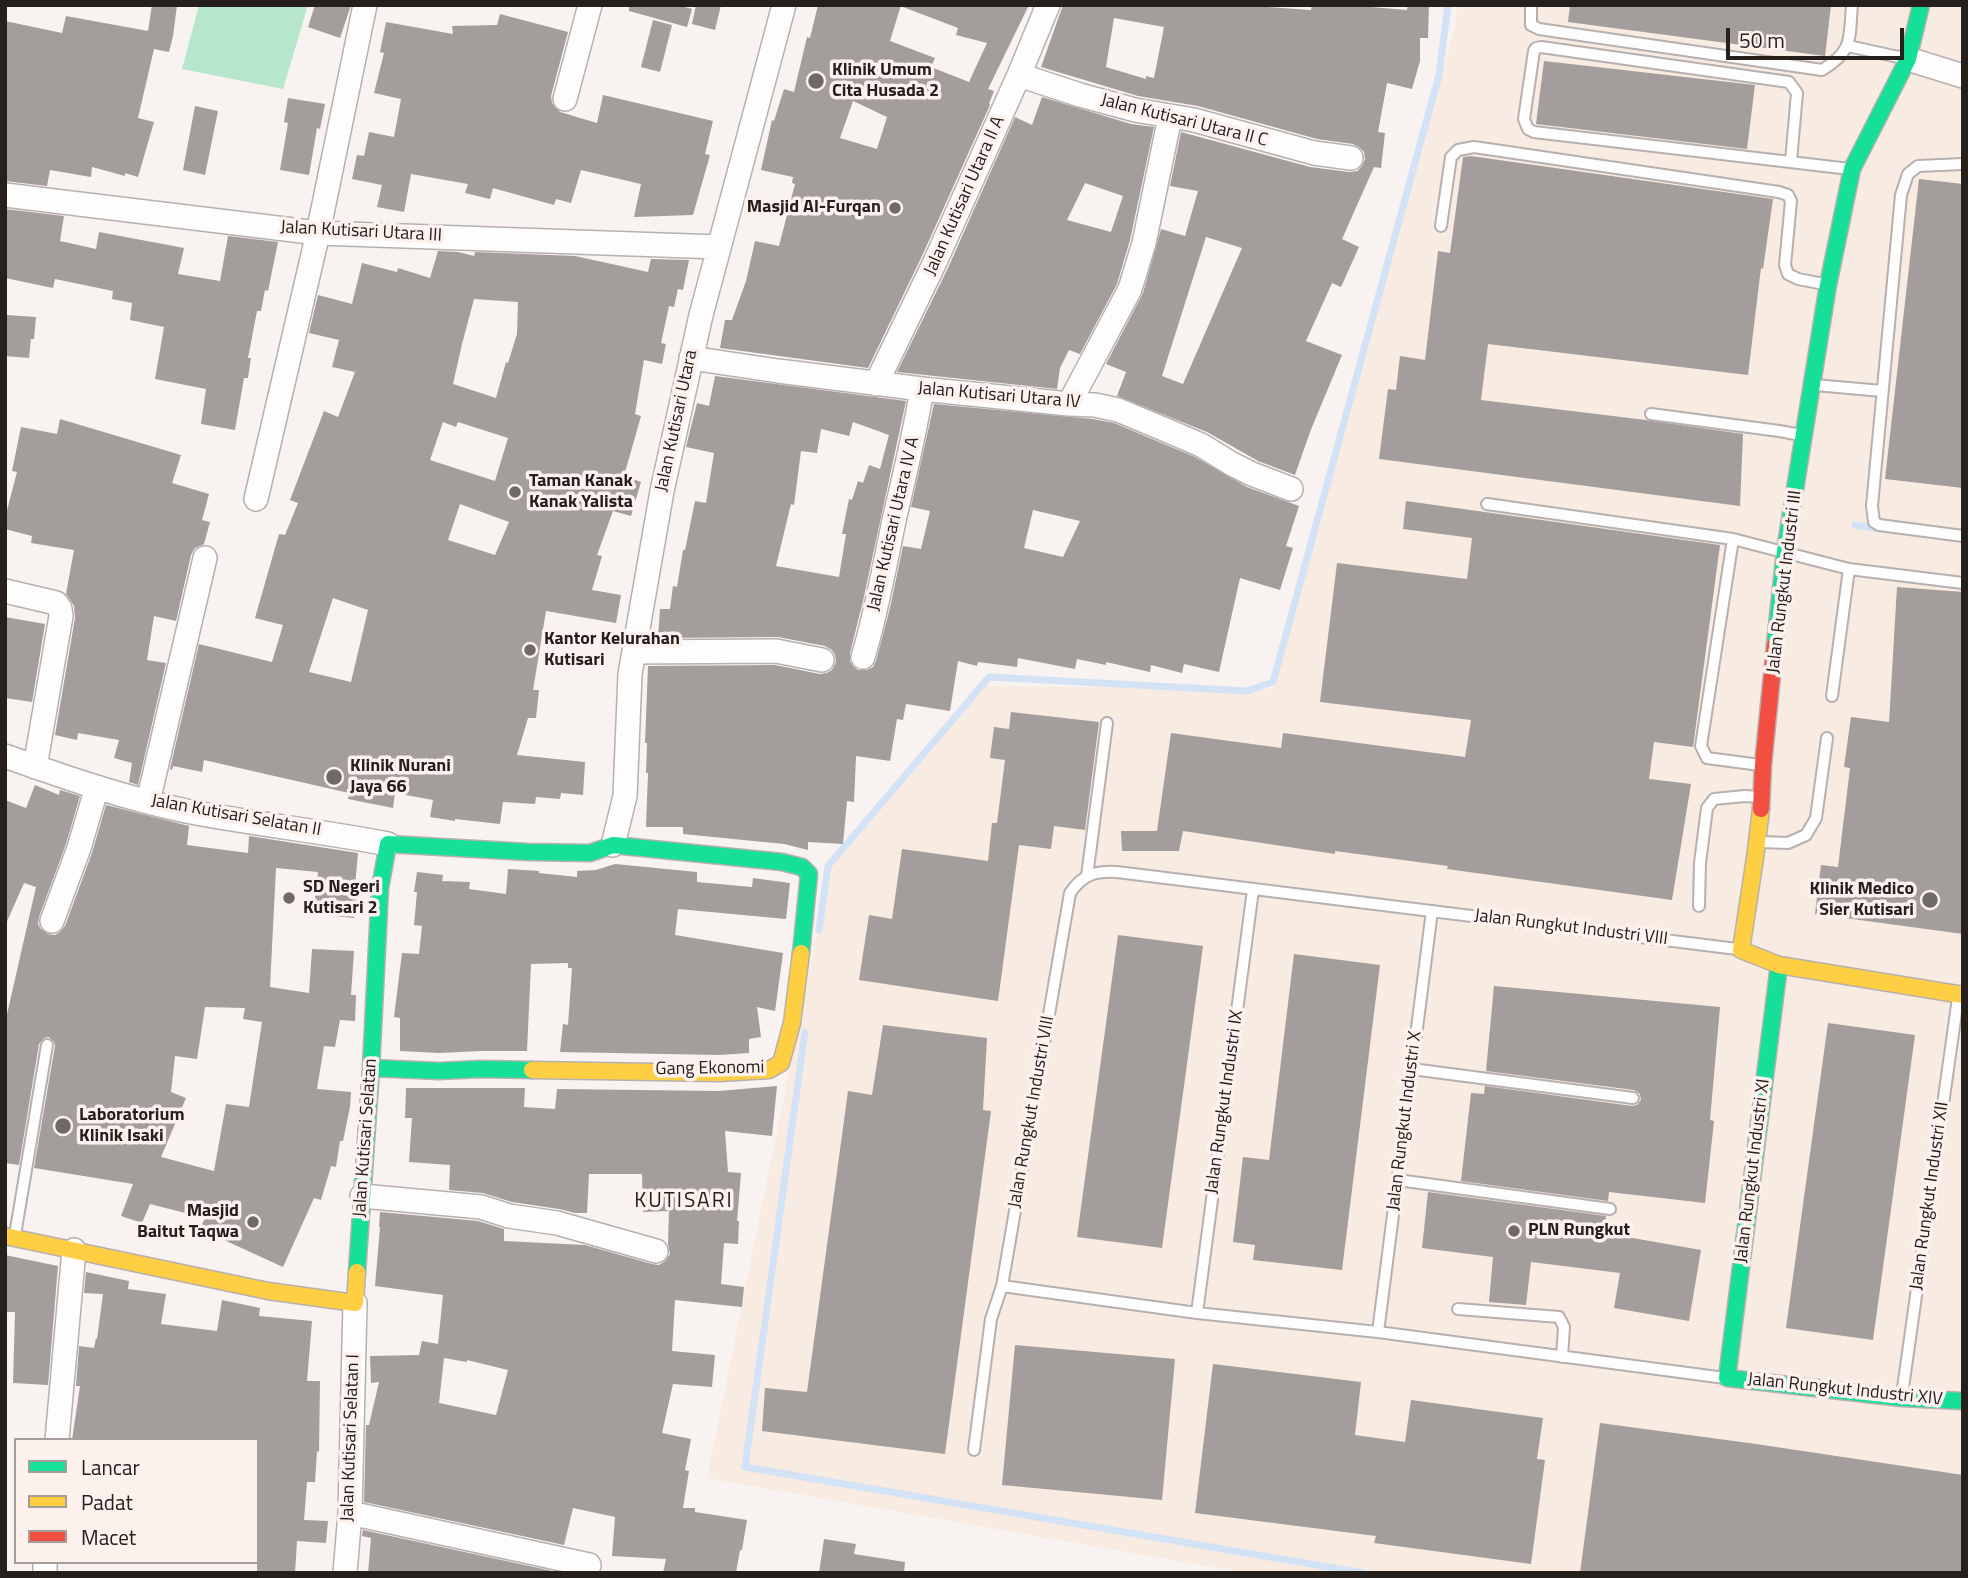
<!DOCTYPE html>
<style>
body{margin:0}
#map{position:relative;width:1968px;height:1578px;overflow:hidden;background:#f8f2f0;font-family:"Titillium Web",sans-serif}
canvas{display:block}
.frame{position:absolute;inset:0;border:7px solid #26201d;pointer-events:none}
.legend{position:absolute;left:14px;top:1438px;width:245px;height:126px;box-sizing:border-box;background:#fcf1ec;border:2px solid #a69d99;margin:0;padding:9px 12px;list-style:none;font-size:21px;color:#26201d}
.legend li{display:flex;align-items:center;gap:14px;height:35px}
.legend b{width:35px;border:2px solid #a69d99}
.scale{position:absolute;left:1726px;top:28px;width:178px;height:32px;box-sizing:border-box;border:4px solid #26201d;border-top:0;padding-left:9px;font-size:21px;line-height:24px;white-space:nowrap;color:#26201d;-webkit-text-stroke:5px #fcf1ec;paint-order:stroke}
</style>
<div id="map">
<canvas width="1968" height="1578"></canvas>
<div class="frame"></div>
<ul class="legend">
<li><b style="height:9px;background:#16e098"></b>Lancar</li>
<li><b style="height:9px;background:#ffcf43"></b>Padat</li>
<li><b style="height:9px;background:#f24e42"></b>Macet</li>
</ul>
<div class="scale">50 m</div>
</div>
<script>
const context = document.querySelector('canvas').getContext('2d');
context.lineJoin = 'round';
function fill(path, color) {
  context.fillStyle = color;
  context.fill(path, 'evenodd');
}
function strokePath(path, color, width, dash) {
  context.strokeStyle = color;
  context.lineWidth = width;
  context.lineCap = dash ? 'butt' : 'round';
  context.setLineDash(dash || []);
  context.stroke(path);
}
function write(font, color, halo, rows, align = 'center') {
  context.font = font + ' "Titillium Web",sans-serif';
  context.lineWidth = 7;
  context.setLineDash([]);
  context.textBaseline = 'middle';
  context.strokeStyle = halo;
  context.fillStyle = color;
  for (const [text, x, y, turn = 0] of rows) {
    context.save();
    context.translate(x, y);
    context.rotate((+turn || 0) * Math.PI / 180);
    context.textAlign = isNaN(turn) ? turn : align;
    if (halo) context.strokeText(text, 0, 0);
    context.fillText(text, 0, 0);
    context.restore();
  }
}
const industrial = new Path2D(`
 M1457,5H1963V1573H1246L707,1478L830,869L984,686L1273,689L1456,24Z`);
const forest = new Path2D(`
 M199,5H308L283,89L182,69Z`);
const stream = new Path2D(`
 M1855,525L1882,529
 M819,930L828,866L989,677L1247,691L1273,682L1439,75L1448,5
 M805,1032L745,1467L1363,1573`);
const building = new Path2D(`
 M152,5H177L173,36L169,52L154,49L138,118L154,122L138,177L125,173V176L92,167L91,177L50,170L47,186L5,181V21L62,33L66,16L148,31Z
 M315,5H351L340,38L308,27Z
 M629,5H677L692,9L687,27L629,11Z
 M696,5H721L715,30L692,24Z
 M818,5H901L890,41L935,58L931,67L969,82L987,43L956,35L958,28L903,7L904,5H1029L988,89L994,91L989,104L990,105L922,256L868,368L720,348L725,320H732L746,281L755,241L779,246L795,184L792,183L793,177L761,170L772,120L774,121L784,89L794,92L807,37L810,38ZM853,101L887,117L877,149L840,138Z
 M1063,5H1268V7L1311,10L1312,5H1347L1407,10L1408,5H1429L1428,38H1420V61L1412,89L1387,83L1378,132L1385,133L1381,168L1374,167L1342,239L1359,247L1341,287L1332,283L1306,341L1342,355L1310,432L1295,475L1258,461L1207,432L1117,396L1126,372L1106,364L1143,293L1161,229L1185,236L1198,191L1170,186L1181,132L1310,167L1349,172L1357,171L1362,166L1365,159L1364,152L1359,147L1353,144L1317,139L1198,106L1138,96L1041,67ZM1114,18L1164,27L1154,78L1146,76V79L1106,67ZM1206,237L1242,248L1183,384L1162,376Z
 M1570,5H1831L1825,56L1568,22Z
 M500,14L568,32L551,96L552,103L560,112L597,123L603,95L713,121L705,154L710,155L693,215L634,217L641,184L581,170L571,203L556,199L554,205L493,188L490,199L465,193L468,184L411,174L404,212L377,207L382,185L352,179L357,155L364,156L369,132L394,137L401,99L374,93L384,53L380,52L386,22L453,34L452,26L497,25Z
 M653,20L672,25L660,72L641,67Z
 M1544,61L1755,85L1747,149L1536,124Z
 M1042,97L1131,124L1154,127L1130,240L1117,284L1080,354L1069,350L1060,368L1057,389L897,372L948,268L1015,117L1032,125ZM1085,183L1123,196L1111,232L1067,220Z
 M288,98L325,104L320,129L317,128L309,175L280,170L288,123L284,122Z
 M195,106L218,111L205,175L183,170Z
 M1471,156L1773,199L1763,269L1761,268L1748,375L1488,344L1481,400L1646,420L1743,434L1740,506L1379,459L1388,389L1396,390L1400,356L1425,360L1438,251L1450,253L1463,157Z
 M1919,179L1963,184V488L1885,479Z
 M5,209L64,216L60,241L96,249L99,232L184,248L178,274L220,281L228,236L278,242L268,291L265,290L261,311H257L248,358H251L248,378H244L235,430L201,424L206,389L155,379L164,327L130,320L132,303L112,299L113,291L55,279L53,288L5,278Z
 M438,251L458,252L474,256L475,252L575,256L648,272L651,259L689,260L683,290L678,289L674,307L669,306L661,343L666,344L662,364L644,360L635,414L641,416L624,476L641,482L631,516L613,511L597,555L602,556L592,590L621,595L616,623L546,611L533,690H539L536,718H528L517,755L585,762L583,795L561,793L560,799L536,797L535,804L503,802L500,824L455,819V821L430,817L433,800L395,793L393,808L348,799L349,793L204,760L202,772L173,766L172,770L170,769L199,644L272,662L283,625L255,618L279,534L285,535L298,503L290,500L324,411L338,417L355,372L332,367L339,340L309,333L318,295L352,304L362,263L397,272L398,268L430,278ZM474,299L518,302L517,334L508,363L506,362L496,398L453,384L462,344ZM443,422L456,427L458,422L508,438L495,481L430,460ZM460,504L509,522L495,555L448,540ZM333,598L368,610L351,682L309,672Z
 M7,315L36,317L34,339H31L29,358L5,356Z
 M715,376L906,401L863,601L850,653V661L853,666L858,670H867L873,667L876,661L890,608L903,546L921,549L930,511L911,507L934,404L1093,419L1114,423L1195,457L1247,487L1299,506L1286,546L1293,548L1280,590L1240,578L1219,672L1184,664L1182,673L1151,665L1150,672L1106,662V665L1077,659L1075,669L1018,658L1017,667L978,662L977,666L958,661L950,711L906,704L903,720L897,719L890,761L856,756L854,802L847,801L843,844L808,842V850L784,844L683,834V827H646L648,773H646L647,743H645L648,666L775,665L820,674L827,673L832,670L836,662L835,655L832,650L825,646L778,637L658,638L660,609H670L673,586L677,587L683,550H685L695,501L706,503L714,453L686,447L697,403L709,406ZM853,422L889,435L880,469L869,465L863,483L858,481L852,500L849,499L842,534H846L839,577L776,566L791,504L794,505L801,451L817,453L821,429L849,436ZM1033,510L1080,521L1063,557L1024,548Z
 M60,419L181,455L172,483L209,494L202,520L210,522L204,544L195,548L191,555L176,621L154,616L147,660L166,663L138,785L129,782L132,763L114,758L119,740L78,733L77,740L55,735L75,618L74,606L66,594L74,550L31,543L32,536L5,529V518L17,472L12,471L21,427L57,434Z
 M1406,501L1720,545L1693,747L1654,742L1649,779L1691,784L1672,900L1447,869L1448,866L1335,851V854L1183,831L1179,851H1122L1121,831H1157L1171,733L1281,748L1283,733L1465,757L1471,720L1320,702L1337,563L1467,579L1472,538L1403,529Z
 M1897,587L1963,592V934L1815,914L1821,865L1838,867L1850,768L1844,767L1851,717L1889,722Z
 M5,617L45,624L32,702L5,698Z
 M1011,712L1099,722L1085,830L1054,826L1051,849L1019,845L998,1001L859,980L869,915L892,919L902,849L988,861L992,823H997L1005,760L990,758L994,727L1009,729Z
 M35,785L59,795L60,790L80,796L66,844L39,917L38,924L41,929L48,934L55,935L60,932L65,926L92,853L106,805L189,826L187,845L248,853L249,836L358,853L355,886L358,887L354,918L313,914L318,872L276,868L270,987L309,993L312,949L354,951L351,995H356L355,1021L340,1020L335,1047L324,1046L317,1089L351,1092L350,1107L343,1141H340L336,1167L331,1166L321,1200L314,1198L283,1267L200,1229L205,1218L150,1204L142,1223L121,1216L133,1184L34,1168L55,1046L54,1042L49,1037L44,1038L39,1044L19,1165L5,1163V1023L36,887L24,883L5,926V800L26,808ZM205,1007L245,1008L243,1019L262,1022L249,1107L226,1104L214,1171L161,1157L186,1098L171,1092L175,1056L197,1059Z
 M615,864L697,872V882L752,887L753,878L790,883L786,919L678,909L675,935L783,953L775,1011L757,1007L761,1037L749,1039V1053L719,1055L560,1052L563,1024L568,1025L572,968H568V963L531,964L527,1051H481L439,1053L400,1051V1018L394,1017L402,953L419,954L422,926L414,925L417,892H414L417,872L443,875L442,881L470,882L469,889L506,894L508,869L539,871V873L577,877V871L596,870Z
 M1118,935L1203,946L1162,1248L1077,1237Z
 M1294,954L1380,965L1342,1270L1253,1260L1255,1245L1233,1242L1243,1157L1269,1160Z
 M1494,986L1720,1007L1710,1120L1714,1121L1705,1203L1609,1192L1608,1201L1461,1181L1471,1093L1484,1094L1485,1086L1632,1106L1637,1105L1641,1100L1640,1094L1634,1090L1486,1071Z
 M1828,1023L1915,1035L1873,1340L1786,1328Z
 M883,1025L987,1038L983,1110L991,1111L945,1454L762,1431L765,1388L807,1392L848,1091L872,1095Z
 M777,1086L772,1136L725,1131L728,1172L741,1173L737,1221H739L738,1244L724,1243L721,1284L744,1287L742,1307L675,1300L672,1351L715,1355L712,1387L673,1384L662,1433L691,1439L685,1470L689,1471L683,1508H695V1512L747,1520L742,1550H740L736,1573H663L666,1559L612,1556L615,1517L573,1508L564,1545L364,1502L366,1425H369L379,1382L371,1383L370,1356L419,1355L422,1341L438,1344L443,1295L375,1286L380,1227H379L380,1212L478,1221L504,1229V1241L585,1245L652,1264L659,1265L665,1261L670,1254L668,1244L669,1211L643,1212L642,1174H589L587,1213H575L559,1209L512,1202L483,1193L449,1190L450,1165L409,1162L412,1118H405L406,1088H525L524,1107L555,1109L557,1089L719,1091ZM444,1358L467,1362V1360L508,1370L496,1415L439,1403Z
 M1428,1192L1606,1216L1604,1233L1701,1250L1689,1321L1614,1308L1620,1273L1531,1262L1526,1305L1489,1302L1493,1257L1422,1248Z
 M5,1255L58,1266L48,1385L13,1383L15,1312H5Z
 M86,1272L129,1281L128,1289L166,1294L161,1324L217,1331L222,1300L260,1308L259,1316L312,1321L307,1381H320L319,1452L317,1451L315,1482H307L304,1520L328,1521L326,1543L297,1541L295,1573H257V1440H72L80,1386H76L79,1346L94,1348L96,1338L97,1339L103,1294L84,1293Z
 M1015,1345L1175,1359L1162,1500L1002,1485Z
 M1213,1364L1361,1382L1355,1435L1405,1442L1411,1400L1543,1418L1537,1459L1545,1460L1531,1564L1374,1543L1376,1536L1195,1513Z
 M1600,1423L1756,1444L1963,1475V1573H1580Z
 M363,1530L557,1572L368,1573L371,1538L362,1536Z
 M824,1539L856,1544L854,1554L905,1562L904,1573H819Z`);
const lane = new Path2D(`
 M1531,5V25L1539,29L1822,70C1854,51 1849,38 1852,5
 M1848,46L1903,58
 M1791,161L1797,93L1789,82L1541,47L1536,48L1534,51L1524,119L1528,129L1534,132L1850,169
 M1963,164L1918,166L1908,174L1901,195L1872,506L1874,522L1879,525L1963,536
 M1441,226L1451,157L1458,150L1474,147L1779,192L1788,195L1791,201L1785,265L1788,274L1798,279L1824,284
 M1815,385L1882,391
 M1651,414L1779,431L1801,435
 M1487,504L1733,539L1849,569
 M1733,539L1701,746L1707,758L1760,765
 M1832,696L1849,569L1963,583
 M1761,842L1788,843L1806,835L1816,818L1827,738
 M1087,876L1107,723
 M1699,906L1700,863L1707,808L1714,799L1745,796L1759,797
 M1412,1069L1633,1098
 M1398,1180L1610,1209
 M15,1235L47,1045
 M1458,1309L1559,1317L1564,1327L1562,1357
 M1197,1313L1253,890
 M1378,1332L1432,911
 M1725,1378L1378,1332L1197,1313L1002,1286L1070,893C1083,874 1095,871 1117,872L1737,949
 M1902,1395L1958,998
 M974,1450L991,1319L1002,1286`);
const street = new Path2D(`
 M1908,59L1963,76
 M1019,75L1080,95L1135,110L1194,120L1314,153L1351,158
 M565,99L590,5
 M5,195L318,233L719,247
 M691,358L778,371L922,389L1069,404L1095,405L1118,410L1166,430L1201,445L1232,464L1252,474L1291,489
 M876,384L935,262L1019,75L1048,5
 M1069,404L1130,289L1144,243L1170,117
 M256,499L318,233L365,5
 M5,591L56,603L60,609L61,616L35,767
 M634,652L776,651L822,660
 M863,657C877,611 885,563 895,516C905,474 915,432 922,389
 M5,756C64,777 124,798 186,811C253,824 321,831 388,844
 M148,802L205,558
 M613,845L625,796L630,674L662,491L701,315L784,5
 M52,921L79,848L97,787
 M362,1196L481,1207L509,1216L557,1223L656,1251
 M57,1440L74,1250
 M350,1513L589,1565
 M45,1573V1562
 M345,1573L350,1513L355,1303`);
const fast = new Path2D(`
 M1775,645L1785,551L1828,285L1852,169L1908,59L1921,5
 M1779,965L1727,1378L1902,1398L1963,1401
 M371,1068L439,1071L481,1069L532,1070
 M357,1272L371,1068L380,888L388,844L528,852L590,853L613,845L782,862L802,867L809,874L801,953`);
const slow = new Path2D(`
 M1761,809L1755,858L1741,950L1779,965L1963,995
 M532,1070L719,1073L769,1070L781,1063L792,1023L801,953
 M5,1236L268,1291L355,1303L357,1272`);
const jam = new Path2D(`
 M1761,809L1763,765L1775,645`);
const markers = [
 [816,81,9,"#706a67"],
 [895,208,7,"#706a67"],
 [515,492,7,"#706a67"],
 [530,650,7,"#706a67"],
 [334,777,9,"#706a67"],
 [289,898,7,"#706a67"],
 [1930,900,9,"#706a67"],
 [63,1126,9,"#706a67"],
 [253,1222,7,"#706a67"],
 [1514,1231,7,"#706a67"]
];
const poiNames = [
 ["Klinik Umum",832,71],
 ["Cita Husada 2",832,92],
 ["Masjid Al-Furqan",881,208,"right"],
 ["Taman Kanak",529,482],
 ["Kanak Yalista",529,503],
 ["Kantor Kelurahan",544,640],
 ["Kutisari",544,661],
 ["Klinik Nurani",350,767],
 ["Jaya 66",350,788],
 ["SD Negeri",303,888],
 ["Kutisari 2",303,909],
 ["Klinik Medico",1914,890,"right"],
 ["Sier Kutisari",1914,911,"right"],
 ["Laboratorium",79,1116],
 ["Klinik Isaki",79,1137],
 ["Masjid",239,1212,"right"],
 ["Baitut Taqwa",239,1233,"right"],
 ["PLN Rungkut",1528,1231]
];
const streetNames = [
 ["Jalan Kutisari Utara II C",1184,121,14],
 ["Jalan Kutisari Utara II A",965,196,-66],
 ["Jalan Kutisari Utara III",361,232,3],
 ["Jalan Kutisari Utara IV",999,396,5],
 ["Jalan Kutisari Utara",677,421,-78],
 ["Jalan Kutisari Utara IV A",894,524,-77],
 ["Jalan Rungkut Industri III",1785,582,-83],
 ["Jalan Kutisari Selatan II",236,816,10],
 ["Jalan Rungkut Industri VIII",1571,928,7],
 ["Gang Ekonomi",710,1069,-1],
 ["Jalan Rungkut Industri IX",1225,1102,-82],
 ["Jalan Rungkut Industri VIII",1032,1112,-80],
 ["Jalan Rungkut Industri X",1405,1121,-83],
 ["Jalan Kutisari Selatan",366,1138,-86],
 ["Jalan Rungkut Industri XI",1753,1171,-83],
 ["Jalan Rungkut Industri XII",1930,1196,-82],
 ["Jalan Rungkut Industri XIV",1845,1390,6],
 ["Jalan Kutisari Selatan I",351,1438,-88]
];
const quarterNames = [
 ["KUTISARI",684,1202]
];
fill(industrial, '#f8ebe1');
fill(forest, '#b6e6cb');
strokePath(stream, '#d3e3f5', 7);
fill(building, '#a39d9b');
strokePath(lane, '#b6b0ae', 14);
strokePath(street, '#b6b0ae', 26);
strokePath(fast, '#b6b0ae', 19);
strokePath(slow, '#b6b0ae', 19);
strokePath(jam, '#b6b0ae', 19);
strokePath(lane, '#fefdfd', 10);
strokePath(street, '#fefdfd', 23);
strokePath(fast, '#16e098', 16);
strokePath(slow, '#ffcf43', 16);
strokePath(jam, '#f24e42', 16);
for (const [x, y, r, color] of markers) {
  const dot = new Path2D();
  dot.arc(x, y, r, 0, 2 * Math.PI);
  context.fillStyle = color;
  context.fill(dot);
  strokePath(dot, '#fcf1ec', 2.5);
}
write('bold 18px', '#26201d', '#fcf1ec', poiNames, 'left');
write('18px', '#26201d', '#fcf1ec', streetNames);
context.letterSpacing = '2px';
write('21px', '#26201d', '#fcf1ec', quarterNames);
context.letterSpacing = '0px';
</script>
